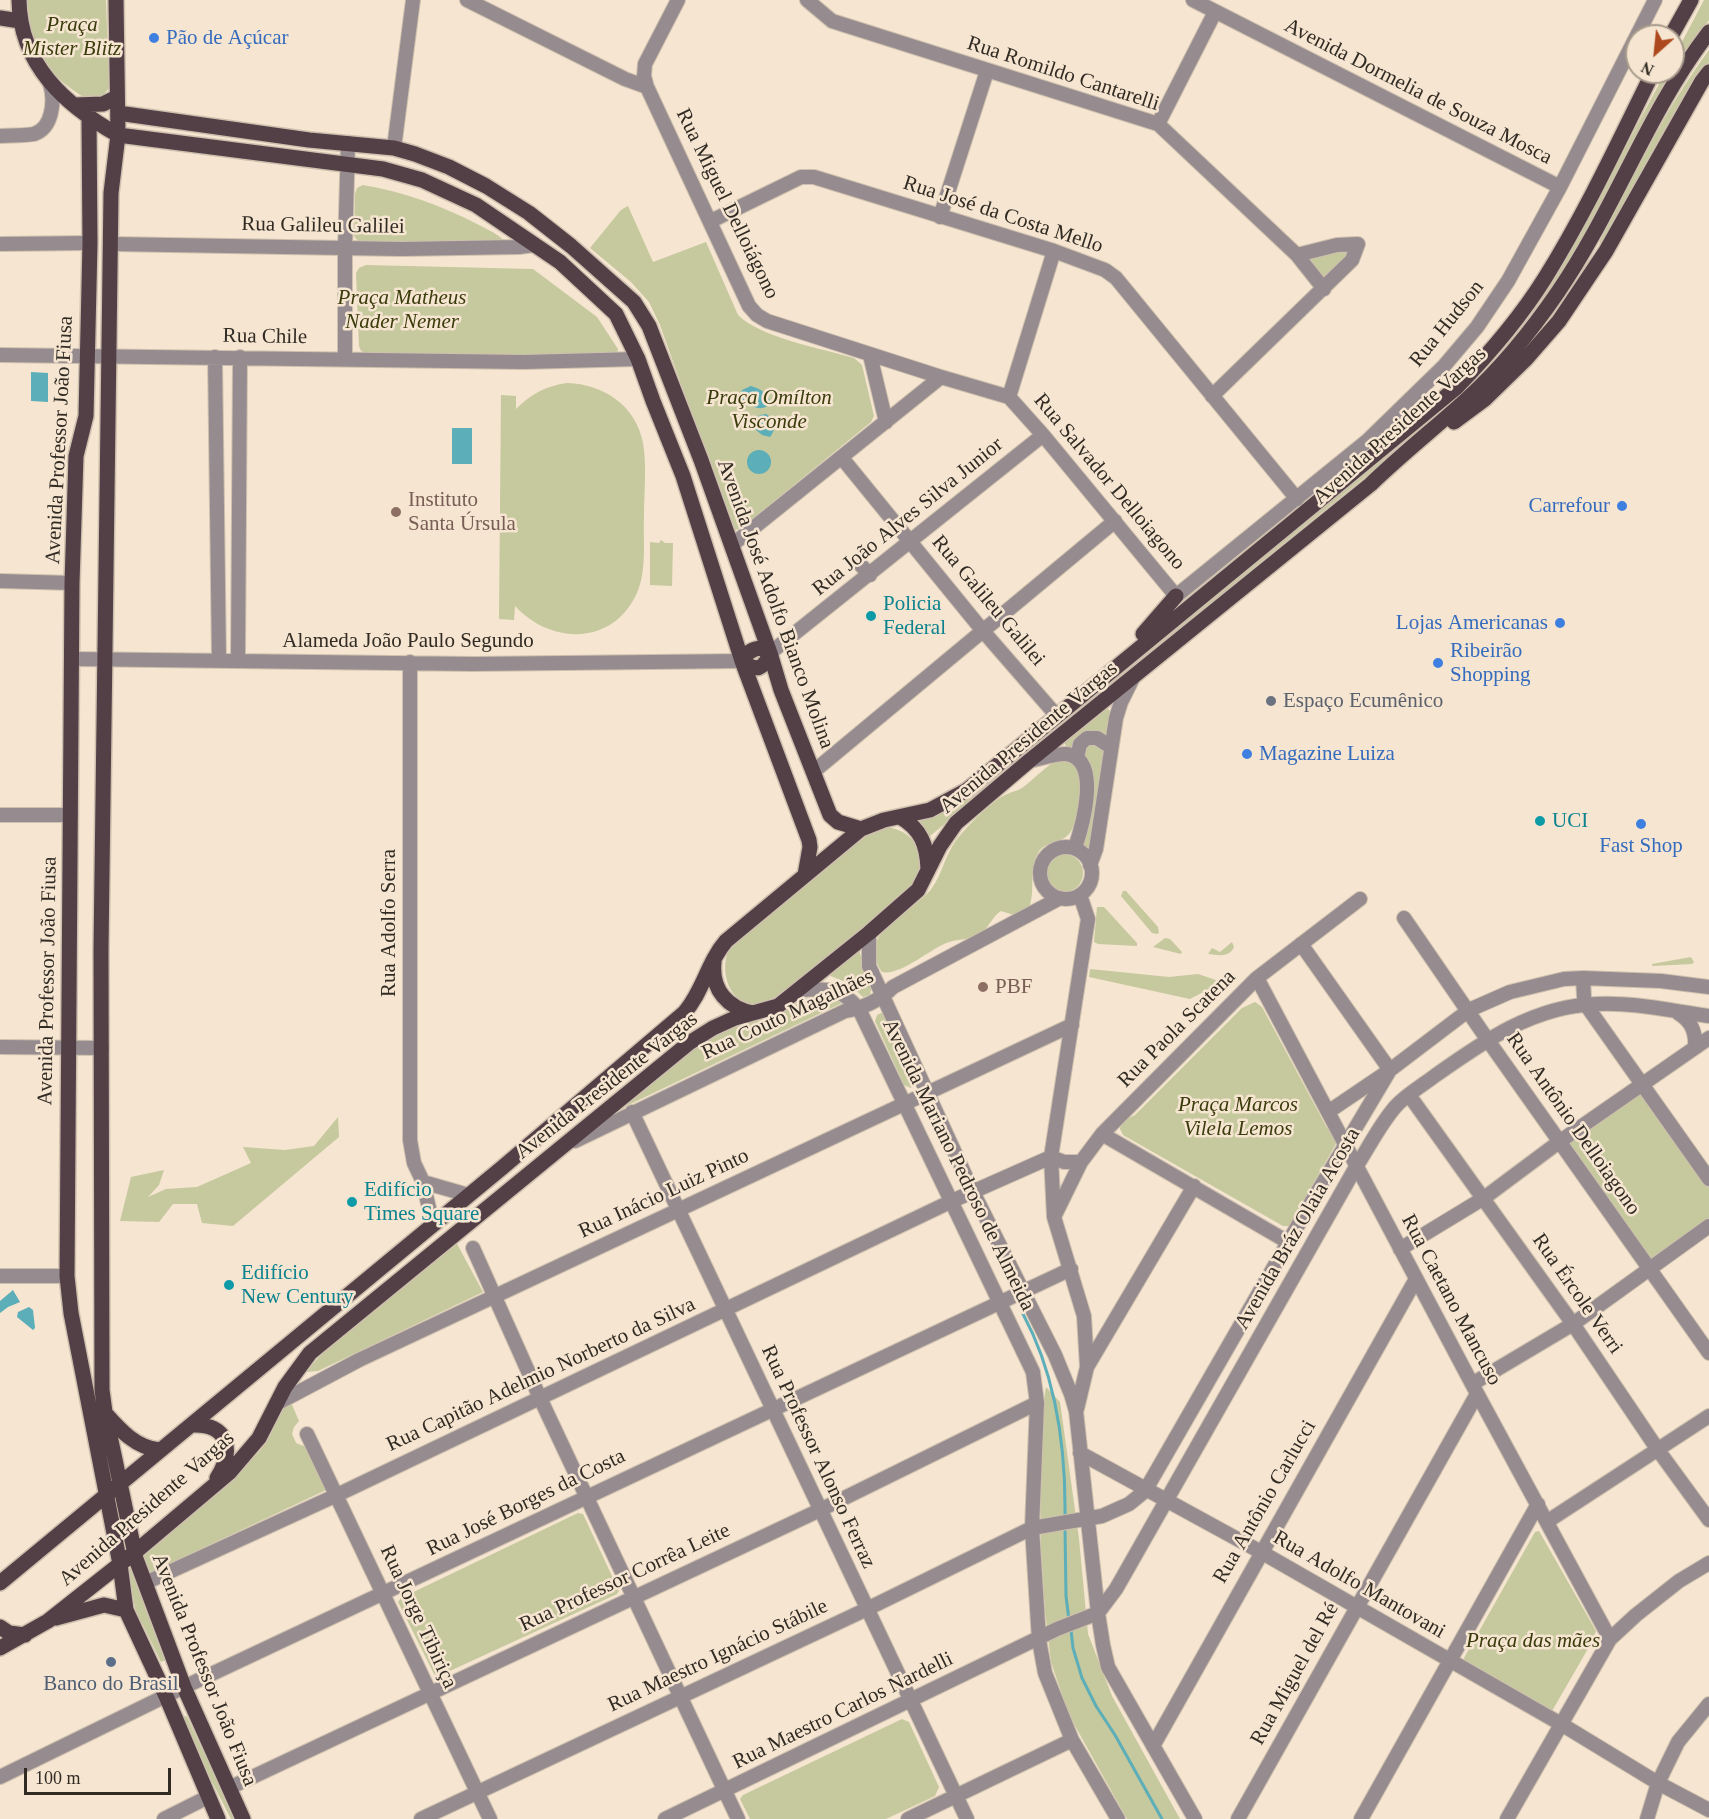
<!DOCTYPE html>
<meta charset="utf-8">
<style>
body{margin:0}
#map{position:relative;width:1709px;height:1819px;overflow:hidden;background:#f5e5d1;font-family:"Times New Roman",serif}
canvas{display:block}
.north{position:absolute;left:1625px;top:24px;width:60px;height:60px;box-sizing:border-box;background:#f5e5d1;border:2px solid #a79b8b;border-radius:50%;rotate:207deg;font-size:16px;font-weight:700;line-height:24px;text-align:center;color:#312b23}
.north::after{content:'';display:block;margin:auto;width:21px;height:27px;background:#ae491d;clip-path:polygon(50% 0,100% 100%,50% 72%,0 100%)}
.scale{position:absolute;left:24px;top:1768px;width:147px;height:27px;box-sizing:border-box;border:3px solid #312b23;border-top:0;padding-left:8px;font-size:18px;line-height:21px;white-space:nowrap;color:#312b23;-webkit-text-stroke:4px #f5e5d1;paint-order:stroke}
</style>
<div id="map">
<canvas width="1709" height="1819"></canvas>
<div class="north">N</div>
<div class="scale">100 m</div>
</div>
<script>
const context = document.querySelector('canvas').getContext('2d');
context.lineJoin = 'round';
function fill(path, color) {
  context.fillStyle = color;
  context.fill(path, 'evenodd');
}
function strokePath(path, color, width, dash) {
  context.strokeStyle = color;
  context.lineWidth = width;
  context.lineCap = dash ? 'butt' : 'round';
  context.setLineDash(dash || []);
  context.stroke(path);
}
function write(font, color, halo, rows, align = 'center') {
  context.font = font + ' "Times New Roman",serif';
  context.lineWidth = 5;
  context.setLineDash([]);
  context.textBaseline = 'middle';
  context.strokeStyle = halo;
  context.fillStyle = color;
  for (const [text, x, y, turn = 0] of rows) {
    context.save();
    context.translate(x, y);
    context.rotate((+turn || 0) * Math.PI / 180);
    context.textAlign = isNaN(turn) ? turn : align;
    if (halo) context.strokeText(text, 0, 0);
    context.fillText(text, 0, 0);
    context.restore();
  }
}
const green = new Path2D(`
 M26,0H106L109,88L101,98L87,99C46,75 29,48 26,0Z
 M1704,0H1709V20L1673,70V59Z
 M1709,50V62L1701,72L1602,246L1599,247L1600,241C1634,176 1665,109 1709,50Z
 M1666,72H1672L1573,257L1548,297L1511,344L1456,403L1263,560L930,836L920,822L923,818L1516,330C1578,251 1617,159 1666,72Z
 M363,185C405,192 442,206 479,225C488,230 499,234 506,243L504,246L359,242L354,236L355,194L357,188Z
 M628,206L653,262L706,242L738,315C759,337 823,349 854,358L862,365L874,416L871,422L740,529L735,530L732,527L660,325L649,302L631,282L590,248L621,210Z
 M1355,247L1325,286L1300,255Z
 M366,265L533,269L597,317L618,349L617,355L611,357L366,353L361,351L359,346L356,273L359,268Z
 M567,383C603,384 636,405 643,443C647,466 644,492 644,516C643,541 647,570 637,593C613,646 551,645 515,606L514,620L499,619L501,395L516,396V409C531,394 546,386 567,383Z
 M661,540L665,543H673L672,586L650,585V542L659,543Z
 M1107,708L1110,711L1107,733C1095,739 1086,732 1073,741L1074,746L1071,749L1066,748L1065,743Z
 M1091,741L1104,749L1105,753L1090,850L1085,848L1083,843V745Z
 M1062,758C1071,763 1078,766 1082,776C1086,786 1076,827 1069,834C1060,844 1044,841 1038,853C1028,871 1036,890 1029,908L1014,915L1001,911C992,917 990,925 983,932C973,941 956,938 944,944C928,951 899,976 882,972C855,930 913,914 932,888C942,874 945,856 955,842C963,830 992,801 1005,795C1011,792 1017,791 1022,788C1035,779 1049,762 1062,758Z
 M884,827C906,828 922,844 921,866C921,872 917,879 915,885L784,996C777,999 768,1003 761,1004C729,1009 716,968 732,944L866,833Z
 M1045 873a19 19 0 1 1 38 0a19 19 0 1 1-38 0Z
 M1123,891H1126L1158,927L1159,933L1157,934L1152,933L1121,896Z
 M1097,907H1104L1137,943V946L1098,944L1094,942Z
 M1165,938L1170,939L1182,952L1181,954L1153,947Z
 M1232,942L1234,947C1229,958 1218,955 1208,954L1212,948L1220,952Z
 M859,950L871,989L870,995L863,997L848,983L828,975Z
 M1691,957L1694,962L1692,964L1652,966V964Z
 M1090,969L1169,977L1198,974L1216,980L1211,988L1190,999L1089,977Z
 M812,995H829L844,1002L622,1108L704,1040L725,1028L784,1011Z
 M1255,1002L1262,1007L1327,1128L1335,1134L1337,1142L1289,1226H1283L1123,1135L1120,1129L1121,1122L1135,1115L1242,1008Z
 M881,1013L885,1014L917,1082L911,1088L904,1085L875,1021L877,1015Z
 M1642,1084L1709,1179V1226L1649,1269L1559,1142Z
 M338,1117L339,1137L233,1226L202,1223L197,1204H173L159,1222L120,1221L131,1177L164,1170L159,1185L148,1197L166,1189L197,1187L251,1163L243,1147L285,1150L314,1146Z
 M456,1242L483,1292L318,1371L306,1372L329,1346Z
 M1046,1387L1060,1402L1079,1539L1088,1634L1112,1696L1180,1819H1127L1069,1715L1051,1662L1045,1611L1041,1550L1039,1431Z
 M290,1400L299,1421L294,1427L292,1434L296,1443L306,1447L326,1490L152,1572L141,1570V1561L146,1552L215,1494L260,1451L271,1434L279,1413Z
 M578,1513L583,1514L619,1591L617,1594L439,1676L434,1674L398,1602L401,1598Z
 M1539,1531L1596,1631L1593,1640L1552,1711L1546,1712L1465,1665L1464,1658L1535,1532Z
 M131,1561L137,1583L168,1659L161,1662L143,1625L137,1618L127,1565Z
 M183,1715L187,1717L203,1751L209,1756L239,1819H231L180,1719Z
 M902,1719L909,1722L939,1787L935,1796L886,1819H750L740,1799L743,1795Z`);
const water = new Path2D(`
 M31,372L48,373V402L31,401Z
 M751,386C761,389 767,393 771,403C761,414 750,405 740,398L742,390Z
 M766,414C776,420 777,428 770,437L762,435L755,429V420L760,415Z
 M452,428H472V464H452Z
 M747 462a12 12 0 1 1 24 0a12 12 0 1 1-24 0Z
 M13,1290L20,1302L8,1307L0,1313V1301Z
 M29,1307L33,1310L35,1328L33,1330L17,1317L18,1312Z`);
const stream = new Path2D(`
 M1023,1314C1057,1377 1066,1448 1065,1518
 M1065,1528L1066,1596L1069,1620
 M1071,1630L1073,1648L1082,1678L1096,1706L1115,1735L1162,1819`);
const minor = new Path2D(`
 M467,0L625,79L647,87
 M678,0L645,64L644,76L647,87L749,306L757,315L767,321L941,377L1009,397L1043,435L1176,596L1367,441L1444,366L1477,327L1508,281L1560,187L1655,0
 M807,0L832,21L1158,124L1297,255L1324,289
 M1193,0L1560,187
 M1158,124L1215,12
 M0,136C11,135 23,136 34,134C53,128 55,100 50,84
 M394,148L413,0
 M940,217L987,71
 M711,221L801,177H814L1054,251L1105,270L1116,278L1297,499
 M0,244L90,243
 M112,244L401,249L519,247L534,245
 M0,355L524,362L638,359
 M870,355L886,422
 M215,357L219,661
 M345,359V248L348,143
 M1212,396L1352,260L1358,244L1337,245L1297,255
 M1009,397L1054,251
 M842,458L983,631L1056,715
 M732,545L941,377
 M857,561L870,575
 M0,581L72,583
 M770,653L1043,435
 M73,659L473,664L742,661
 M238,661L240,357
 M410,662V1140L414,1163L423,1182L433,1225
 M1077,758L1080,744L1087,738H1097L1111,747
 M1029,761C1040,759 1056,753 1067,754C1102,760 1082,827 1075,848
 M813,772L1115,521
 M0,815H71
 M1040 873a26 26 0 1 1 52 0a26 26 0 1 1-52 0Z
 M1090,865L1096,849L1116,718L1121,702L1133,678
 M1080,895L1088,919L1051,1157L1054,1217L1084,1316L1087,1367
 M1404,918L1487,1039L1709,1353
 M869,933V966L973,1192L1055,1355L1071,1394L1076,1411L1098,1613L1103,1645L1108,1667L1195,1819
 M1301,944L1390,1070L1328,1112
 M1257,978L1472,1384L1610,1639
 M1583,978L1584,997L1586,1005L1709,1179
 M799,990C828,989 839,986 859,1009L1033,1372L1037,1403L1032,1528L1039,1640L1045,1673L1072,1740L1118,1819
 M1678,1013C1691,1021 1696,1031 1695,1047
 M0,1047L102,1048
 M1409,1095L1573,1324L1658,1450L1709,1520
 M632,1112L967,1819
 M1102,1134L1288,1242
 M575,1141L845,1011C864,1008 880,1000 893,987L1060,898
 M423,1182L468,1195
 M1055,1215L1081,1162L1102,1134L1257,978L1360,899
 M473,1248L540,1398L738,1819
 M1400,1249L1484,1198L1559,1142L1709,1038
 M0,1276H67
 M1472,1384L1573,1324L1709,1226
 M276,1404L359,1360L1072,1025
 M1077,1409L1087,1367L1194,1186
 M307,1434L490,1819
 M1080,1453L1261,1552L1561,1724L1658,1783L1709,1810
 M1548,1521L1709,1416
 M145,1583L337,1495L952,1201L1051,1157L1064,1162H1081
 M1153,1746L1416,1279
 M0,1777L184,1687L1071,1269
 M229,1788L820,1510L1037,1403
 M164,1819L208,1797
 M421,1819L867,1609L1032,1528L1102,1516L1129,1504L1145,1491L1309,1206L1390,1070L1469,1010L1510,992L1564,979L1583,978L1661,981L1709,987
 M665,1819L1057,1629L1098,1613L1116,1589L1356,1167C1369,1147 1380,1124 1396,1106C1407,1094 1423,1085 1436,1075C1484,1041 1534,1006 1596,1004C1633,1002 1672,1011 1709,1016
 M908,1819L1072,1740
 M1238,1819L1477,1394
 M1361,1819L1538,1504
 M1507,1819L1610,1639L1636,1615L1679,1581L1709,1563
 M1647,1819L1658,1783L1678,1742L1709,1704`);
const major = new Path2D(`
 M19,0C20,65 65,105 118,135L383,169L422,180L476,205L560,262L616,314L638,359L653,401L683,476L742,661L809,840L810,847L805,875
 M116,0L118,135L111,193L101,949L102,1390L105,1412L136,1559L184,1687L243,1819
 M0,18L20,21
 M1671,36L1691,0
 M75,105L103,104L117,97
 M118,113L309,140L394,148L415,154L449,167L486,186L529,213L571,246L634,302L649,326L701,460L770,653L781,690L830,815L838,822L861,829
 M89,119L90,243L86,416L76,456L72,583L67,1276L71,1313L120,1564L126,1610L166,1696L218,1819
 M1454,422L1485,399L1525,360L1559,321L1606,251L1702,81L1709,72
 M1143,634L1176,596
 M761,648L770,653C763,670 757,672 742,661C747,653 751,649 761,648Z
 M900,817C921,829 927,845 928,869
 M714,962C711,990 728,1008 753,1013
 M105,1413C120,1430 136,1448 160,1450
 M192,1425C229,1423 234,1451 217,1478
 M0,1583L503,1167L684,1013C703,992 707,963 726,941L861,829L884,820L930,810L967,790L1456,388C1489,354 1520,318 1545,278C1586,212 1619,141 1653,72
 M56,1618L104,1605L126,1610
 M0,1627L9,1633L25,1635
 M0,1648L48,1621L134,1553L230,1472L259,1438L285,1387L310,1353L689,1043L713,1028L735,1018L778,1006L869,933L918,890L940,846L956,823L1029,761L1371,484C1402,454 1435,428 1467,399C1501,368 1532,330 1558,292C1615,209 1648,111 1709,32`);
const markers = [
 [154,38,6,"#3f7fe0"],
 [1622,506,6,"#3f7fe0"],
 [396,512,6,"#8d6e63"],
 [871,616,6,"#0f9aa8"],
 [1560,623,6,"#3f7fe0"],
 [1438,663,6,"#3f7fe0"],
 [1271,701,6,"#6b7280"],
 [1247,754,6,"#3f7fe0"],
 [1540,821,6,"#0f9aa8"],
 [1641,824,6,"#3f7fe0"],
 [983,987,6,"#8d6e63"],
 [352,1202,6,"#0f9aa8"],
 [229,1285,6,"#0f9aa8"],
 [111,1662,6,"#5c6f8a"]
];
const parkNames = [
 ["Praça",72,25],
 ["Mister Blitz",72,49],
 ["Praça Matheus",402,298],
 ["Nader Nemer",402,322],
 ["Praça Omílton",769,398],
 ["Visconde",769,422],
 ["Praça Marcos",1238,1105],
 ["Vilela Lemos",1238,1129],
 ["Praça das mães",1533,1641]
];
const shopNames = [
 ["Pão de Açúcar",166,38],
 ["Carrefour",1610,506,"right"],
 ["Lojas Americanas",1548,623,"right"],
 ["Ribeirão",1450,651],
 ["Shopping",1450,675],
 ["Magazine Luiza",1259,754],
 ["Fast Shop",1641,846,"center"]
];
const streetNames = [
 ["Rua Romildo Cantarelli",1063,74,18],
 ["Avenida Dormelia de Souza Mosca",1418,92,27],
 ["Rua Miguel Delloiágono",727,204,64],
 ["Rua José da Costa Mello",1003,215,18],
 ["Rua Galileu Galilei",323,226,1],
 ["Rua Hudson",1447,324,-51],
 ["Rua Chile",265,337,1],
 ["Avenida Presidente Vargas",1400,426,-42],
 ["Avenida Professor João Fiusa",60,440,-87],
 ["Rua Salvador Delloiagono",1109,482,50],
 ["Rua João Alves Silva Junior",908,517,-39],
 ["Rua Galileu Galilei",988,601,50],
 ["Avenida José Adolfo Bianco Molina",775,604,70],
 ["Alameda João Paulo Segundo",408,641],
 ["Avenida Presidente Vargas",1029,738,-40],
 ["Rua Adolfo Serra",389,923,-90],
 ["Avenida Professor João Fiusa",48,981,-89],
 ["Rua Couto Magalhães",788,1015,-25],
 ["Rua Paola Scatena",1177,1029,-45],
 ["Avenida Presidente Vargas",607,1086,-38],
 ["Rua Antônio Delloiagono",1573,1124,55],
 ["Avenida Mariano Pedroso de Almeida",958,1165,64],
 ["Rua Inácio Luiz Pinto",664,1194,-25],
 ["Avenida Bráz Olaia Acosta",1298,1229,-60],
 ["Rua Ércole Verri",1577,1294,55],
 ["Rua Caetano Mancuso",1451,1300,62],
 ["Rua Capitão Adelmio Norberto da Silva",541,1375,-25],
 ["Rua Professor Alonso Ferraz",818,1457,65],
 ["Rua Antônio Carlucci",1265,1502,-60],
 ["Rua José Borges da Costa",526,1503,-26],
 ["Avenida Presidente Vargas",147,1509,-41],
 ["Rua Professor Corrêa Leite",625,1578,-25],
 ["Rua Adolfo Mantovani",1359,1585,30],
 ["Rua Jorge Tibiriça",418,1617,65],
 ["Rua Maestro Ignácio Stábile",718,1656,-25],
 ["Avenida Professor João Fiusa",204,1670,68],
 ["Rua Miguel del Ré",1295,1674,-61],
 ["Rua Maestro Carlos Nardelli",843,1711,-26]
];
const educationNames = [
 ["Instituto",408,500],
 ["Santa Úrsula",408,524],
 ["PBF",995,987]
];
const cultureNames = [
 ["Policia",883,604],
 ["Federal",883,628],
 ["UCI",1552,821],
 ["Edifício",364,1190],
 ["Times Square",364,1214],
 ["Edifício",241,1273],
 ["New Century",241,1297]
];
const worshipNames = [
 ["Espaço Ecumênico",1283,701]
];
const serviceNames = [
 ["Banco do Brasil",111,1684]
];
fill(green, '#c6c89d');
fill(water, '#5caeb9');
strokePath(stream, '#5caeb9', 3);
strokePath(minor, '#cec0ae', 16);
strokePath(major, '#cec0ae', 18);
strokePath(minor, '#968b8e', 14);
strokePath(major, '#534047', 15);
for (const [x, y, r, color] of markers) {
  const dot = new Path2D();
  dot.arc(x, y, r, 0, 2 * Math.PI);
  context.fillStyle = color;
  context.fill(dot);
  strokePath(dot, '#f5e5d1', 2);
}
write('italic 21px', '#3b3c0c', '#f5e5d1', parkNames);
write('21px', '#366cbe', '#f5e5d1', shopNames, 'left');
write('21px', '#312b23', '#f5e5d1', streetNames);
write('21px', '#785e54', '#f5e5d1', educationNames, 'left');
write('21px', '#0d838f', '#f5e5d1', cultureNames, 'left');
write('21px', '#5b616d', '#f5e5d1', worshipNames, 'left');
write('21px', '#4e5e75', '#f5e5d1', serviceNames);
</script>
